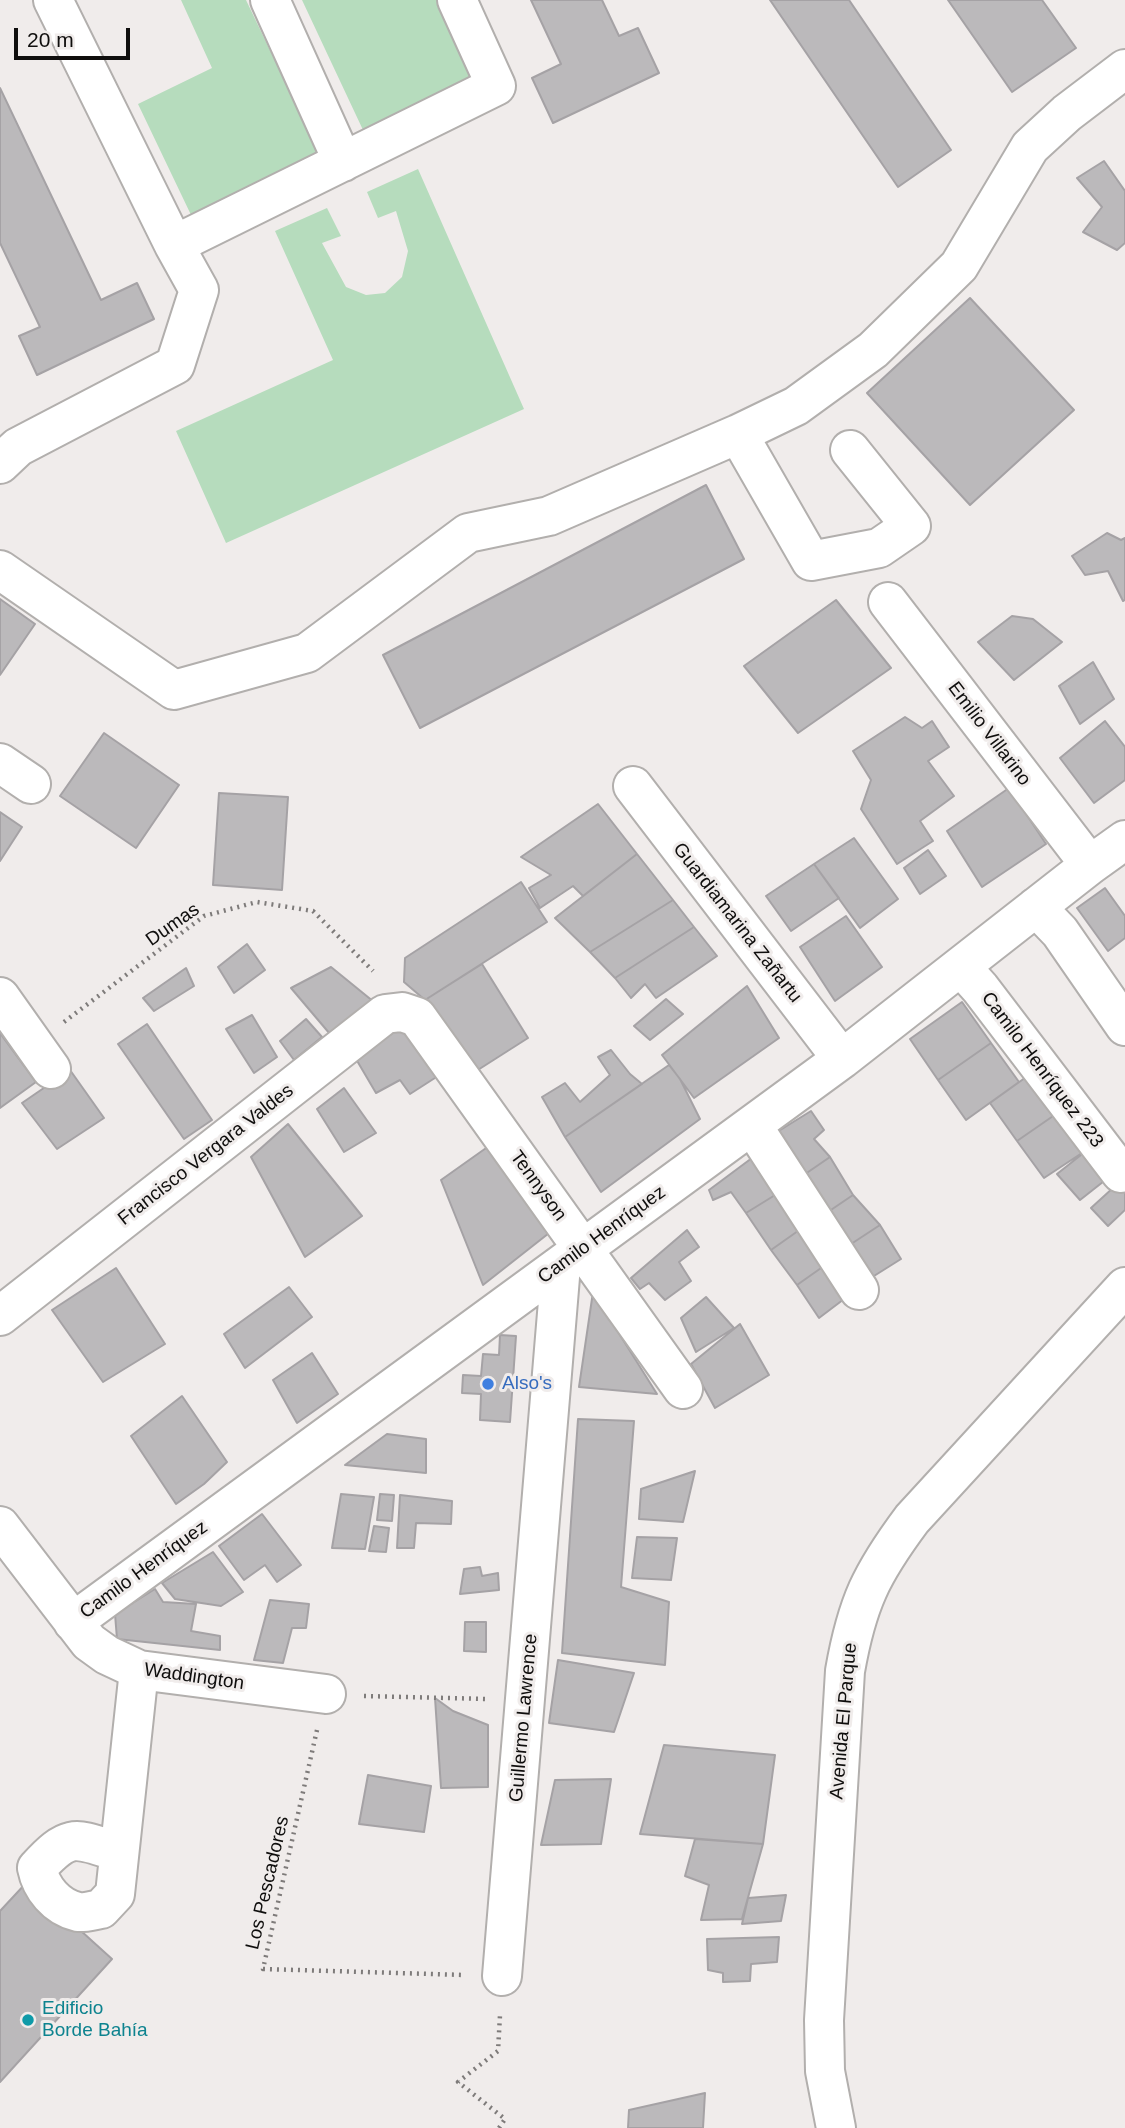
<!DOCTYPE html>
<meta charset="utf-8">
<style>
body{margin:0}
#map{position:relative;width:1125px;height:2128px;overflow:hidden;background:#f0eceb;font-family:Helvetica,sans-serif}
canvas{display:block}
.scale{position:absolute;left:14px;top:28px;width:116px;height:32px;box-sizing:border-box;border:4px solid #0f0e0d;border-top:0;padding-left:9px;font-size:21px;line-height:24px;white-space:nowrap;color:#0f0e0d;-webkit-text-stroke:5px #f0eceb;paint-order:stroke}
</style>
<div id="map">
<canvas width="1125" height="2128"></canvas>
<div class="scale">20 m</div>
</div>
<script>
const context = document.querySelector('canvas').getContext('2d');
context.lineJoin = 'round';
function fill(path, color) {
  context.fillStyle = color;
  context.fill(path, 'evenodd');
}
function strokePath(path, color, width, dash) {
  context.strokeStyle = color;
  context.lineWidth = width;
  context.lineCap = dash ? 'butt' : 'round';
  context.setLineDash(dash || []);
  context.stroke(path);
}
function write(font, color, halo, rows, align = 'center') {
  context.font = font + ' Helvetica,sans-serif';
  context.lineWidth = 6;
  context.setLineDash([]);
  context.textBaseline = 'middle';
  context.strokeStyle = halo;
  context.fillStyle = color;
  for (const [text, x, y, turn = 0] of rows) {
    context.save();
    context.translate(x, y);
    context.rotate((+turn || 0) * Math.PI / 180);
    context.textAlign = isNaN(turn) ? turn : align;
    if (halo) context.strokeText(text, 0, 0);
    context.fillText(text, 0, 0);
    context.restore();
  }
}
const green = new Path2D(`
 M181,0H246L320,155L192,217L138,104L212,68Z
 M302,0H440L476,78L363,130Z
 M418,169L524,409L226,543L176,431L333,360L275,231L327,208L341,236L322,243L346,287L366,295L385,293L402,277L408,251L396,211L378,218L367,192Z`);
const building = new Path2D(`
 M531,0H602L619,36L638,28L659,73L553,123L532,78L561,64Z
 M770,0H849L951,150L898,187Z
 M948,0H1042L1076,48L1012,92Z
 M0,88L101,300L137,283L154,319L37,375L19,336L40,327L0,243Z
 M1104,161L1125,191V243L1117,250L1083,232L1102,207L1077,178Z
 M970,298L1074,410L970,505L867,393Z
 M706,485L744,559L420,728L383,655Z
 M1107,533L1121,540L1125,538V600L1123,601L1108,571L1085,575L1072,556Z
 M0,599L35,624L0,675Z
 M836,600L891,668L798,733L744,666Z
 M1012,616L1033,619L1062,642L1014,680L978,642Z
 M1093,662L1114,699L1080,724L1059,686Z
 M905,717L922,728L932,721L949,747L928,761L954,796L920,821L933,841L897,864L861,809L871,780L853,751Z
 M1105,721L1125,747V780L1094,803L1060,758Z
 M104,733L179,785L136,848L60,796Z
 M1009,788L1046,844L982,887L947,831Z
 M219,793L288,797L282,890L213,885Z
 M598,804L637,854L583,896L573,886L540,908L529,888L551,875L521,857Z
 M0,812L22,827L0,861Z
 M854,838L898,899L860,928L814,864Z
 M928,850L946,876L920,894L904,868Z
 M637,854L673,900L590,952L555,918Z
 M814,864L839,898L791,931L766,896Z
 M521,882L547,922L425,1000L404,982L405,958Z
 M1105,888L1125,916V938L1108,951L1077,908Z
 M673,900L694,927L615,978L590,952Z
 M846,916L882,967L835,1001L800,947Z
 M694,927L717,956L656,998L645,984L631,998L615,978Z
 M247,944L265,970L234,993L218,967Z
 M482,964L528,1038L470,1075L425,1000Z
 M331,967L374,1002L330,1034L291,988Z
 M186,968L194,986L154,1011L143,998Z
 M747,986L779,1038L694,1098L662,1055Z
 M666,999L683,1014L650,1040L634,1026Z
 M962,1002L991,1043L938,1080L910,1039Z
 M252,1015L277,1057L254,1073L226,1029Z
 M306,1019L322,1037L294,1060L280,1041Z
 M147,1024L212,1120L184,1139L118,1044Z
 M404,1025L438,1076L410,1094L400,1080L376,1093L356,1059Z
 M0,1033L36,1082L0,1108Z
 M991,1043L1019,1082L966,1120L938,1080Z
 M611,1050L630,1074L642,1084L565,1137L542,1097L565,1083L580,1102L610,1075L598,1057Z
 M669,1065L680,1079L700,1119L601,1192L565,1137Z
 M70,1070L104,1118L57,1149L22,1103Z
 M1029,1075L1056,1114L1017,1141L990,1103Z
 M344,1088L376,1133L344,1152L317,1109Z
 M811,1111L824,1130L814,1139L830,1157L795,1181L769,1137Z
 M1056,1114L1085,1151L1044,1178L1017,1141Z
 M288,1124L362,1216L305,1257L251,1157Z
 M496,1141L558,1226L483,1285L441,1180Z
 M1091,1147L1113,1174L1080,1200L1057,1174Z
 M756,1155L780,1192L746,1213L731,1192L713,1200L709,1190Z
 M830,1157L853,1195L822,1216L795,1181Z
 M1125,1177V1210L1108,1226L1091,1208Z
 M780,1192L805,1226L771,1250L746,1213Z
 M853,1195L880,1225L845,1248L822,1216Z
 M880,1225L901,1259L866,1281L845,1248Z
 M805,1226L831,1261L797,1285L771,1250Z
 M687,1230L699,1247L679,1262L691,1281L665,1300L649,1283L640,1289L631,1278Z
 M831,1261L852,1293L819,1318L797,1285Z
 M116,1268L165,1344L103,1382L52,1310Z
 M289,1287L312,1317L245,1368L224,1334Z
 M593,1292L657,1394L579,1387Z
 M706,1297L734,1328L696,1352L681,1318Z
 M740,1324L769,1375L715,1408L691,1364Z
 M500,1335L516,1336L510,1422L480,1420L481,1394L462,1393L463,1375L481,1376L483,1354L499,1355Z
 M312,1353L338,1394L297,1423L273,1380Z
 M182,1396L227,1462L204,1484L176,1504L131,1436Z
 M578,1419L634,1421L621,1587L669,1602L665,1665L562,1653Z
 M387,1434L426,1439V1473L345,1465Z
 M695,1471L683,1522L639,1519L641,1489Z
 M341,1494L374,1497L365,1549L332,1548Z
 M380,1494L394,1495L392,1521L377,1520Z
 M400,1495L452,1501L451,1524L416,1523L414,1548H397Z
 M262,1514L301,1565L277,1582L265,1565L244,1580L219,1546Z
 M374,1526L389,1528L386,1552L369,1551Z
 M637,1537L677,1538L671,1580L632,1578Z
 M213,1552L243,1592L221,1606L175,1599L162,1583Z
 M480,1567L482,1576L498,1573L499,1590L460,1594L464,1569Z
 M155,1589L163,1602L196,1604L191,1631L220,1636V1650L117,1639L115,1614Z
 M270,1600L309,1604L306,1628H292L283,1663L254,1660Z
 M465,1622H486V1652L464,1651Z
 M558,1660L634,1673L614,1732L549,1723Z
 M435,1698L453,1711L488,1725V1787L441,1788Z
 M664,1745L775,1755L763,1844L640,1834Z
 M368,1775L431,1786L424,1832L359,1824Z
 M611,1779L601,1844L541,1845L555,1780Z
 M695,1839L763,1844L742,1919L701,1920L709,1885L685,1876Z
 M27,1882L112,1959L0,2082V1911Z
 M786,1895L781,1921L742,1924L748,1898Z
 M779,1937L777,1962L751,1964L750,1981L723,1982V1973L708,1970L707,1939Z
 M705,2093L703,2128H628L629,2110Z`);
const path = new Path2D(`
 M64,1022L204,916L257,902L313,911L373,971
 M364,1696L488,1699
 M317,1730L263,1969L465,1975
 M499,2128L505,2119L458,2082L498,2051L500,2015`);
const minor = new Path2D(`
 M53,0L174,245L496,86L457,0
 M270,0L343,162
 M738,434L811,561L879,548L911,526L850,450
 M0,464L18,447L175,365L199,290L174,245
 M0,570L174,690L307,653L468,533L549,516L738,434L796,406L873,350L959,266L1030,147L1067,113L1125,69
 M888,602L1090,865
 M0,763L31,784
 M633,786L842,1059
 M1036,907L1060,932L1125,1026
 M962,968L980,988L1121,1173
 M0,997L51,1069
 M752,1125L859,1290
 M0,1316L385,1014L402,1012L417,1017L683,1389
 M0,1526L89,1642L107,1655L139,1670L326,1694
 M73,1622L842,1059L1090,865L1125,840
 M118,1852C75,1838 70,1832 37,1868C41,1888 56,1907 78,1912C84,1913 94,1910 101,1909L115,1894L139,1670
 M502,1976L561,1265`);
const major = new Path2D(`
 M836,2128L825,2071L824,2020L845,1671C857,1603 871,1574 912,1519L1125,1287`);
const markers = [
 [488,1384,7,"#3f7fe0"],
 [28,2020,7,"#0f9aa8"]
];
const streetNames = [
 ["Emilio Villarino",989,734,53],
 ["Guardiamarina Zañartu",737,923,52],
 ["Dumas",173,925,-35],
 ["Camilo Henríquez 223",1042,1070,53],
 ["Francisco Vergara Valdes",206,1155,-38],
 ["Tennyson",538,1186,54],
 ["Camilo Henríquez",602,1235,-36],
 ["Camilo Henríquez",144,1570,-36],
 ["Waddington",194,1677,8],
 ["Guillermo Lawrence",524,1718,-85],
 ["Avenida El Parque",844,1721,-85],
 ["Los Pescadores",268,1883,-77]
];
const shopNames = [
 ["Also's",502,1384]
];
const cultureNames = [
 ["Edificio",42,2009],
 ["Borde Bahía",42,2031]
];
fill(green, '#b6dcbd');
fill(building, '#bbb9bb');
strokePath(building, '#a5a2a5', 2);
strokePath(minor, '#b2afad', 42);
strokePath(major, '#b2afad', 42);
strokePath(path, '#7e7b7a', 4.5, [2, 5]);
strokePath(minor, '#fff', 38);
strokePath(major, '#fff', 38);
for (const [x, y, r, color] of markers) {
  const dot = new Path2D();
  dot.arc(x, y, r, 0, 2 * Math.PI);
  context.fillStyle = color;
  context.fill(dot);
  strokePath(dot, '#f0eceb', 2.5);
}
write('19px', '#0f0e0d', '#f0eceb', streetNames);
write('19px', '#366cbe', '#f0eceb', shopNames, 'left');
write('19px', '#0d838f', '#f0eceb', cultureNames, 'left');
</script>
